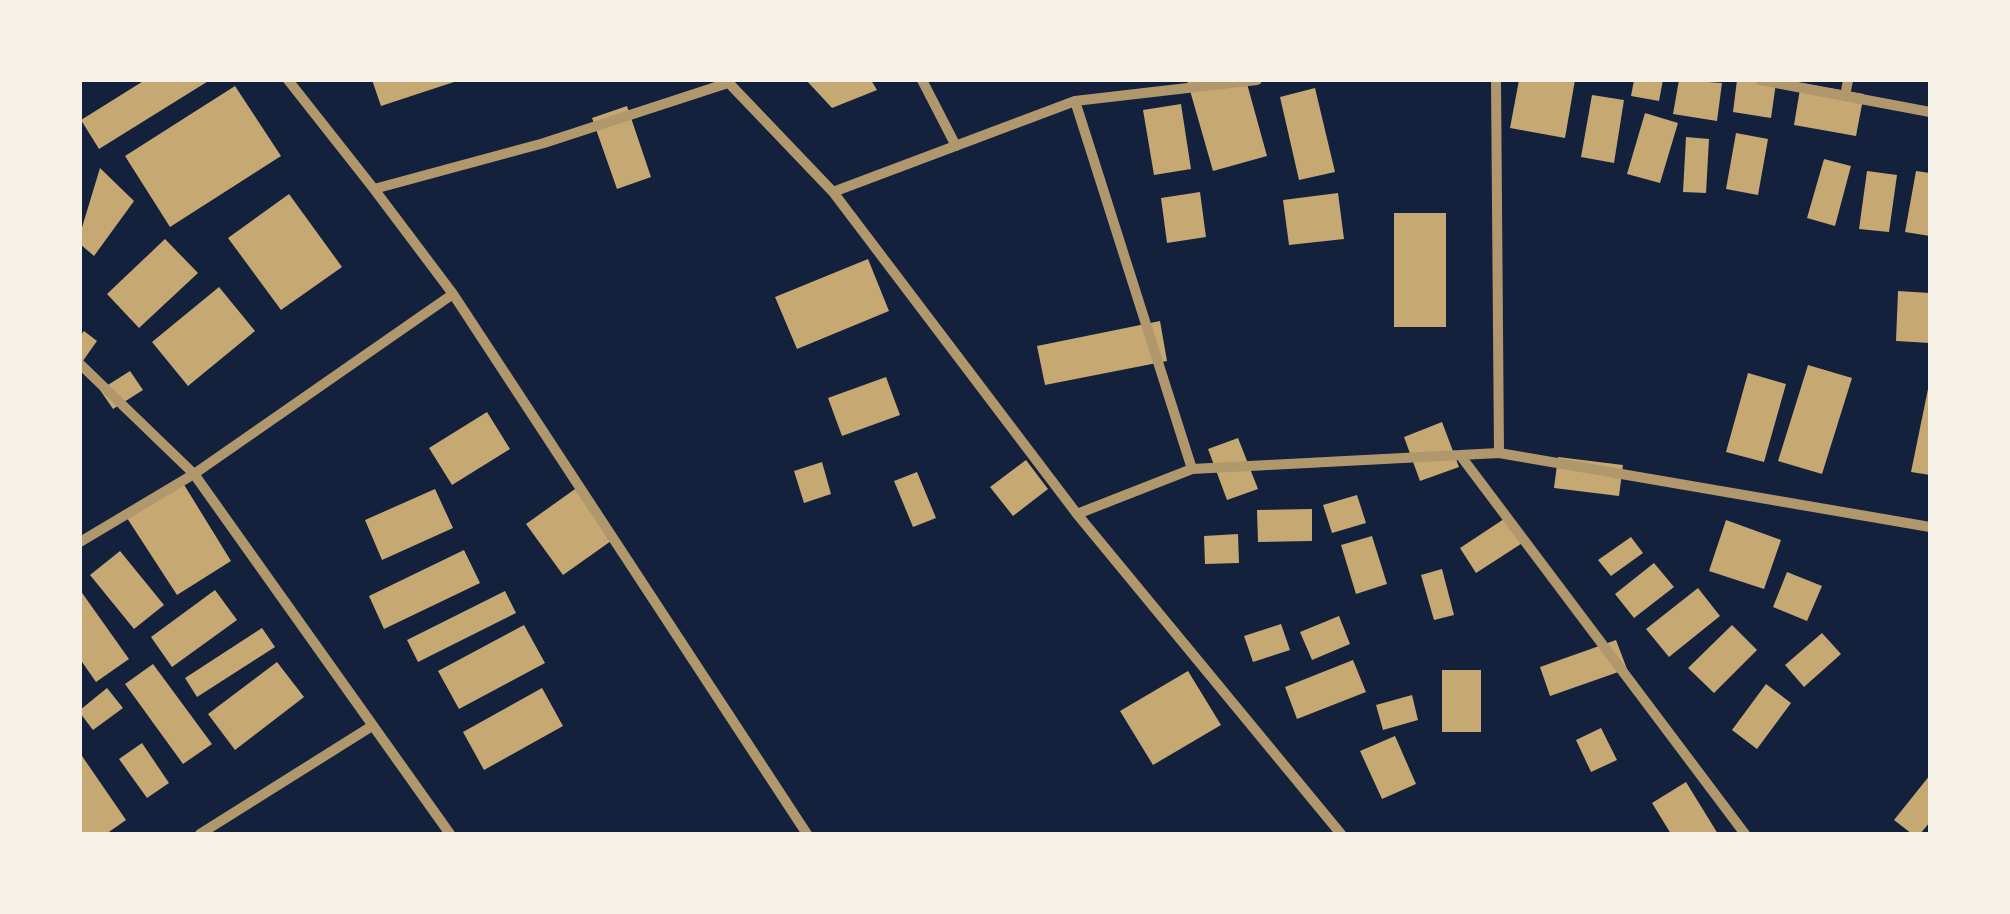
<!DOCTYPE html>
<style>
body{margin:0}
#map{position:relative;width:2010px;height:914px;overflow:hidden;background:#14213d;font-family:Karla,sans-serif}
canvas{display:block}
.frame{position:absolute;inset:0;border:82px solid #f6f1e7;pointer-events:none}
</style>
<div id="map">
<canvas width="2010" height="914"></canvas>
<div class="frame"></div>
</div>
<script>
const context = document.querySelector('canvas').getContext('2d');
context.lineJoin = 'round';
function fill(path, color) {
  context.fillStyle = color;
  context.fill(path, 'evenodd');
}
function strokePath(path, color, width, dash) {
  context.strokeStyle = color;
  context.lineWidth = width;
  context.lineCap = dash ? 'butt' : 'round';
  context.setLineDash(dash || []);
  context.stroke(path);
}
const building = new Path2D(`
 M145,80H210L99,149L81,120Z
 M372,80H457V81L381,106Z
 M806,80H871L877,90L832,108Z
 M1187,80H1246L1267,156L1213,171Z
 M1519,80H1575L1565,138L1510,128Z
 M1634,80H1663L1659,101L1631,96Z
 M1679,80L1722,83L1717,121L1673,114Z
 M1737,80L1776,83L1771,118L1733,112Z
 M1801,83L1864,94L1856,136L1794,125Z
 M235,86L281,156L170,227L125,156Z
 M1315,88L1335,172L1299,180L1280,97Z
 M1592,95L1624,100L1614,163L1581,157Z
 M1181,104L1191,169L1154,175L1143,110Z
 M627,106L651,177L617,189L592,118Z
 M1645,113L1678,123L1660,183L1627,174Z
 M1736,133L1768,139L1758,195L1726,189Z
 M1686,137L1709,139L1706,193L1683,192Z
 M1824,159L1851,166L1835,226L1807,218Z
 M100,168L134,201L94,256L80,244V234Z
 M1867,171L1897,175L1889,232L1859,229Z
 M1916,171L1930,173V236L1905,232Z
 M1200,192L1206,237L1167,243L1161,198Z
 M1338,193L1344,239L1289,245L1283,200Z
 M289,194L342,267L281,310L228,238Z
 M1394,213H1446V327H1394Z
 M165,239L198,273L139,328L107,294Z
 M868,259L889,311L797,349L775,297Z
 M219,287L255,331L188,386L152,342Z
 M1898,291L1930,293V343L1896,341Z
 M1160,321L1167,361L1045,385L1037,346Z
 M84,331L97,341L80,365V336Z
 M1808,365L1852,378L1822,474L1778,461Z
 M130,371L143,390L113,409L100,390Z
 M1748,373L1786,384L1764,462L1726,452Z
 M886,377L900,415L842,436L828,398Z
 M1928,389H1930V475L1911,472Z
 M487,412L510,449L452,485L429,448Z
 M1442,422L1459,467L1420,481L1404,437Z
 M1238,438L1258,489L1227,500L1208,449Z
 M1558,457L1623,465L1619,496L1554,488Z
 M1026,460L1048,489L1013,516L990,487Z
 M822,462L831,494L804,503L794,471Z
 M917,472L936,518L913,527L894,481Z
 M183,483L231,561L177,595L127,518Z
 M435,489L453,528L382,560L365,520Z
 M575,489L611,541L563,575L526,524Z
 M1357,495L1366,523L1332,533L1323,505Z
 M1312,509V541L1258,542L1257,510Z
 M1507,517L1524,542L1476,573L1460,548Z
 M1726,520L1781,540L1764,589L1709,571Z
 M1238,534L1239,563L1205,564L1204,536Z
 M1372,536L1387,584L1356,594L1341,545Z
 M1631,537L1643,553L1611,576L1598,560Z
 M464,550L480,583L384,629L369,596Z
 M120,551L164,605L134,629L90,575Z
 M1654,563L1674,587L1634,618L1615,594Z
 M1442,569L1454,615L1434,620L1421,575Z
 M1787,572L1822,586L1807,621L1773,607Z
 M1698,588L1720,616L1669,657L1646,629Z
 M80,590L129,659L96,682L80,659Z
 M215,590L237,620L172,667L151,637Z
 M505,591L516,613L418,662L407,640Z
 M1339,616L1350,644L1312,660L1300,632Z
 M1281,624L1290,650L1253,662L1244,636Z
 M524,625L545,663L459,709L438,671Z
 M1732,625L1757,650L1714,693L1688,668Z
 M262,628L275,647L197,697L185,678Z
 M1822,633L1841,654L1804,687L1785,665Z
 M1616,640L1627,669L1550,696L1540,667Z
 M1353,660L1366,692L1297,719L1285,687Z
 M277,662L304,697L235,750L208,714Z
 M153,664L212,744L183,764L125,684Z
 M1442,670H1481V732H1442Z
 M1188,671L1221,725L1153,765L1120,711Z
 M1766,684L1791,703L1757,749L1732,730Z
 M107,688L123,708L93,730L80,713V710Z
 M542,688L563,726L484,770L463,732Z
 M1412,695L1418,720L1383,730L1376,705Z
 M1601,728L1617,760L1591,772L1576,740Z
 M1395,736L1416,784L1382,799L1360,751Z
 M142,743L169,783L147,798L119,759Z
 M80,753L126,820L106,834H82L80,831Z
 M1930,775V822L1920,834H1912L1894,820Z
 M1686,782L1718,834H1671L1652,803Z`);
const minor = new Path2D(`
 M288,80L374,189L453,294L807,834
 M726,80L833,192L1077,514L1192,469L1499,453L1930,527
 M922,80L956,146
 M1496,80L1499,453
 M1760,80L1930,112
 M1845,96L1848,80
 M1075,101L1192,469
 M374,189L544,143L728,83
 M833,192L1075,101L1257,80
 M80,364L194,474L450,834
 M1460,455L1745,834
 M1077,514L1341,834
 M80,542L194,474L453,294
 M200,834L372,726`);
fill(building, '#c6a872');
strokePath(minor, '#b1986c', 10);
</script>
